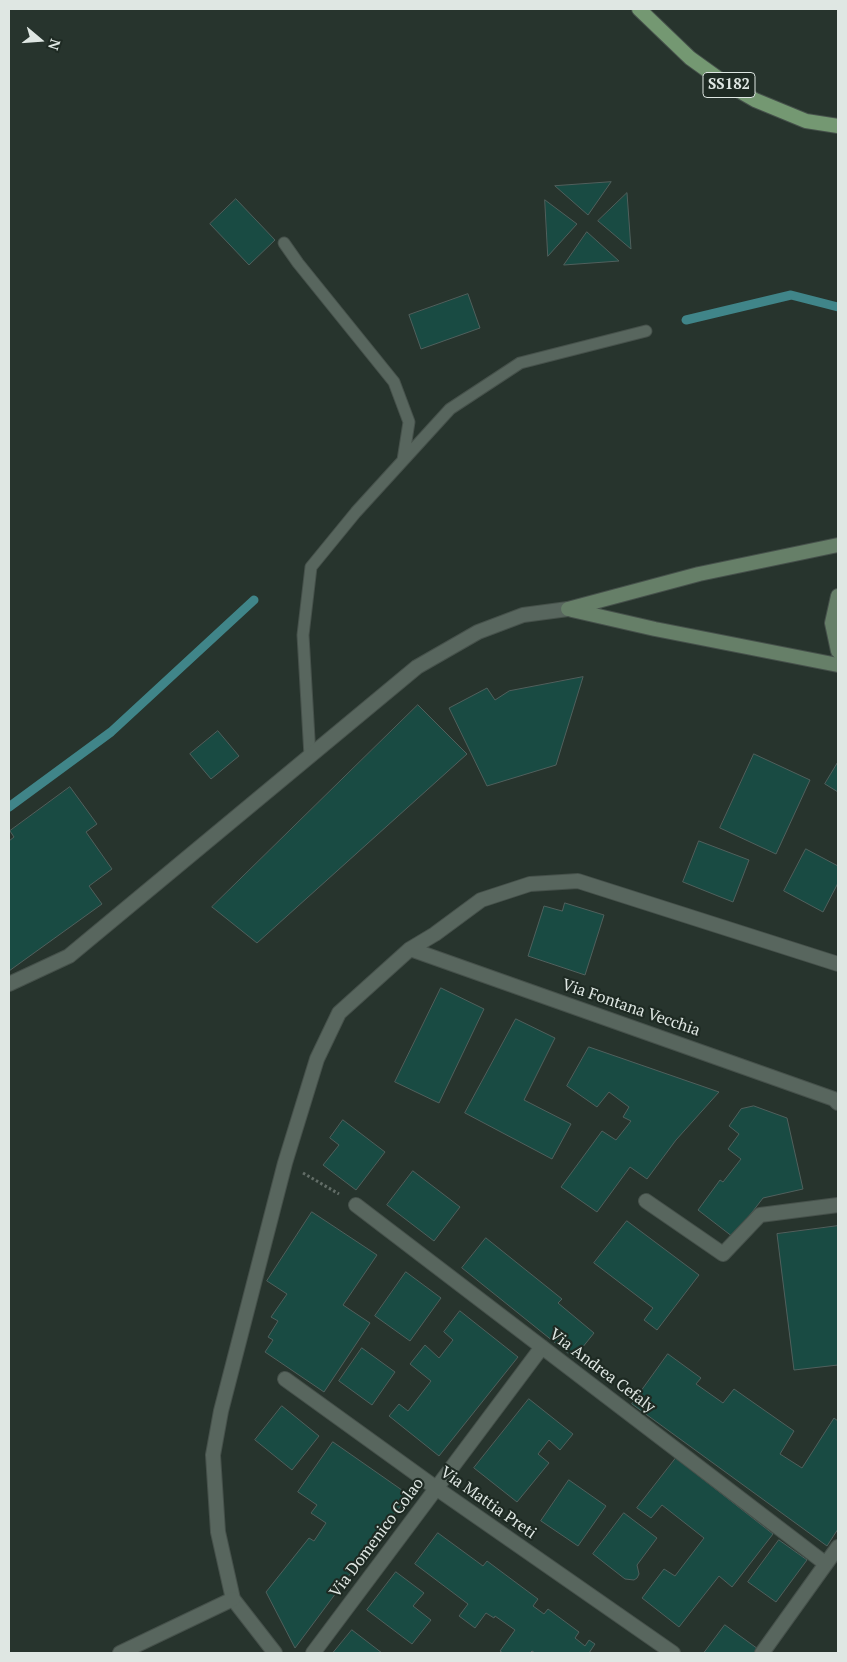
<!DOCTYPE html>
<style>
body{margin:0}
#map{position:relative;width:847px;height:1662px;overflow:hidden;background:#27342d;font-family:"PT Serif",serif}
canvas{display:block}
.frame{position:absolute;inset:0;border:10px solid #dfe7e3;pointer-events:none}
.north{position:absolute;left:15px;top:15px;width:50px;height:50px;-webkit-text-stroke:4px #1e2a23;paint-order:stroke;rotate:108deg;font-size:14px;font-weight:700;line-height:20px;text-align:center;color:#dfe7e3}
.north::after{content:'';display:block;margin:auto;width:18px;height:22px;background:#dfe7e3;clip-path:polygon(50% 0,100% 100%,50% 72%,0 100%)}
</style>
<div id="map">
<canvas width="847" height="1662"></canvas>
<div class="frame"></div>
<div class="north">N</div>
</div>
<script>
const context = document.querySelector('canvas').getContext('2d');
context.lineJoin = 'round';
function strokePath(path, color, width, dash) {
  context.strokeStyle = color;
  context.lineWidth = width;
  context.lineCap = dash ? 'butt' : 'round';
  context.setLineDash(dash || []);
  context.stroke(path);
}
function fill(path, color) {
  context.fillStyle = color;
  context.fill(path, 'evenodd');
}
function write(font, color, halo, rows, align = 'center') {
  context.font = font + ' "PT Serif",serif';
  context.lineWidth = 4.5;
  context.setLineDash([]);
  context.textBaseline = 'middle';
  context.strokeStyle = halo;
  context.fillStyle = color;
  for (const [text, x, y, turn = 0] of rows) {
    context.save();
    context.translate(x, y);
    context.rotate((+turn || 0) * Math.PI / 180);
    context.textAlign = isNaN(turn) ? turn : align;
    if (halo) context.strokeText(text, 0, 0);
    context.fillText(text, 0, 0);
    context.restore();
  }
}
const stream = new Path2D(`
 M686,320L791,295L838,307
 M9,807L111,732L254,600`);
const building = new Path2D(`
 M611,182L588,215L555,186Z
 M627,193L631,249L598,221Z
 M236,199L275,240L249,265L210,224Z
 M545,200L577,224L548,256Z
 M587,232L619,261L564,265Z
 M468,294L480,328L421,349L409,315Z
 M583,677L556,765L487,786L449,708L487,688L495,700L509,691Z
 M418,705L467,754L257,943L212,907Z
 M218,731L239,756L211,779L190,754Z
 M754,754L810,780L776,854L720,828Z
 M838,762V792L825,784Z
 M70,787L97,824L86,832L112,869L89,886L102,904L9,971V841L14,837L10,831Z
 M699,841L749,860L733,902L683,882Z
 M806,849L838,866V883L823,912L784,891Z
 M565,903L604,915L585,975L528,956L544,906L562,911Z
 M441,988L484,1009L439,1103L395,1082Z
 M516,1019L555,1038L524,1100L571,1124L552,1159L465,1113Z
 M589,1047L719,1092L676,1140L647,1179L630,1167L597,1212L561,1187L602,1131L616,1140L631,1121L623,1117L629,1107L609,1092L597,1107L567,1086Z
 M754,1106L787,1118L803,1189L763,1198L733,1237L698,1210L720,1180L723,1182L741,1159L728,1149L739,1134L729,1126L741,1109Z
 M343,1120L385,1152L356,1190L323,1165L339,1145L330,1138Z
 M413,1171L460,1207L434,1241L387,1205Z
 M312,1212L377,1255L343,1305L370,1323L324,1392L265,1352L273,1340L268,1337L278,1321L271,1317L287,1294L267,1281Z
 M627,1221L699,1275L657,1330L644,1320L653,1308L594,1263Z
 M838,1226V1365L794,1370L777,1234Z
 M486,1238L562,1299L558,1303L594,1333L574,1358L462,1268Z
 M406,1272L441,1298L410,1341L375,1316Z
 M460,1311L518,1357L439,1456L389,1416L399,1404L408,1411L431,1381L410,1364L425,1345L439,1358L453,1340L444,1332Z
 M362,1348L395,1372L372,1405L339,1381Z
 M668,1354L701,1378L696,1384L723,1403L734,1389L794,1431L780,1454L802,1468L834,1418L838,1421V1529L827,1546L632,1404Z
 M529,1399L573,1434L560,1450L549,1440L538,1454L549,1463L517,1502L474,1468Z
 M282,1406L319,1436L292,1470L255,1440Z
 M333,1442L409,1495L295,1648L266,1592L309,1538L314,1541L326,1523L311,1513L317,1505L298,1492Z
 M676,1458L773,1534L732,1587L719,1576L679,1627L642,1598L664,1569L675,1576L704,1538L662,1505L651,1518L637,1508Z
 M569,1480L606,1506L578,1546L541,1521Z
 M624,1513L657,1538L637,1565L639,1574L637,1578L634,1580L625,1579L593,1554Z
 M438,1533L483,1566L487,1561L538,1599L533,1606L544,1614L548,1609L579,1632L575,1638L585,1646L589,1640L595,1644L589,1653H535L532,1651L530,1653H503L500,1651L515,1630L495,1616L494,1618L486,1613L475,1628L459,1616L468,1604L415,1564Z
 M779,1540L807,1560L776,1602L748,1582Z
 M396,1572L424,1593L413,1606L431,1620L412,1644L367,1610Z
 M725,1625L758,1649L754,1653H704Z
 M352,1630L382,1653H333Z`);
const path = new Path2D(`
 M303,1173L339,1194`);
const service = new Path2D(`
 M284,243L298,263L394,382L409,422L403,460
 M310,756L303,635L311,567L356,512L450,409L520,363L646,331`);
const minor = new Path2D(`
 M410,949L834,1099L838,1103
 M646,1201L723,1254L760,1215L838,1205
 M356,1205L826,1564
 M285,1379L436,1488L673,1653
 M275,1653L233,1599L218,1532L213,1455L221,1411L285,1163L317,1059L339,1013L410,949L435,934L481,900L530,884L578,881L838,964
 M313,1653L542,1347
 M762,1653L838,1547`);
const tertiary = new Path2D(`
 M9,984L69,956L417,667L478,632L523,615L568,609
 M120,1653L233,1599`);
const secondary = new Path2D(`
 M838,596L832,623L838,651
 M568,609L699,574L838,545
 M572,610L655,629L838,665`);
const primary = new Path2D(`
 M639,9L690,58L722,81L755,100L806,121L838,126`);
const shields = [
 [729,85,52]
];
const shieldNames = [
 ["SS182",729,85]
];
const streetNames = [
 ["Via Fontana Vecchia",631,1008,19],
 ["Via Andrea Cefaly",602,1371,37],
 ["Via Mattia Preti",488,1503,35],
 ["Via Domenico Colao",377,1538,-53]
];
strokePath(stream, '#408589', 9);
fill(building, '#194b43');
strokePath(building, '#50605d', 1);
strokePath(service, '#46514b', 13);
strokePath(minor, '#46514b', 16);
strokePath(tertiary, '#46514b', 16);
strokePath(secondary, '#46514b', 16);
strokePath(primary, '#46514b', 16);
strokePath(path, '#626d67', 3, [2.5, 2.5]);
strokePath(service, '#58665e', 11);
strokePath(minor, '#58665e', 14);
strokePath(tertiary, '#58665e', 14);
strokePath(secondary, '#667f68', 14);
strokePath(primary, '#749872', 14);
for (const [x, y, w] of shields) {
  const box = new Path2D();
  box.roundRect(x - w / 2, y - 12.5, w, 25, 4);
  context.fillStyle = '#1e2a23';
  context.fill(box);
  strokePath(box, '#dfe7e3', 1);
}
write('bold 15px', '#dfe7e3', null, shieldNames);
write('16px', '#dfe7e3', '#1e2a23', streetNames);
</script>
